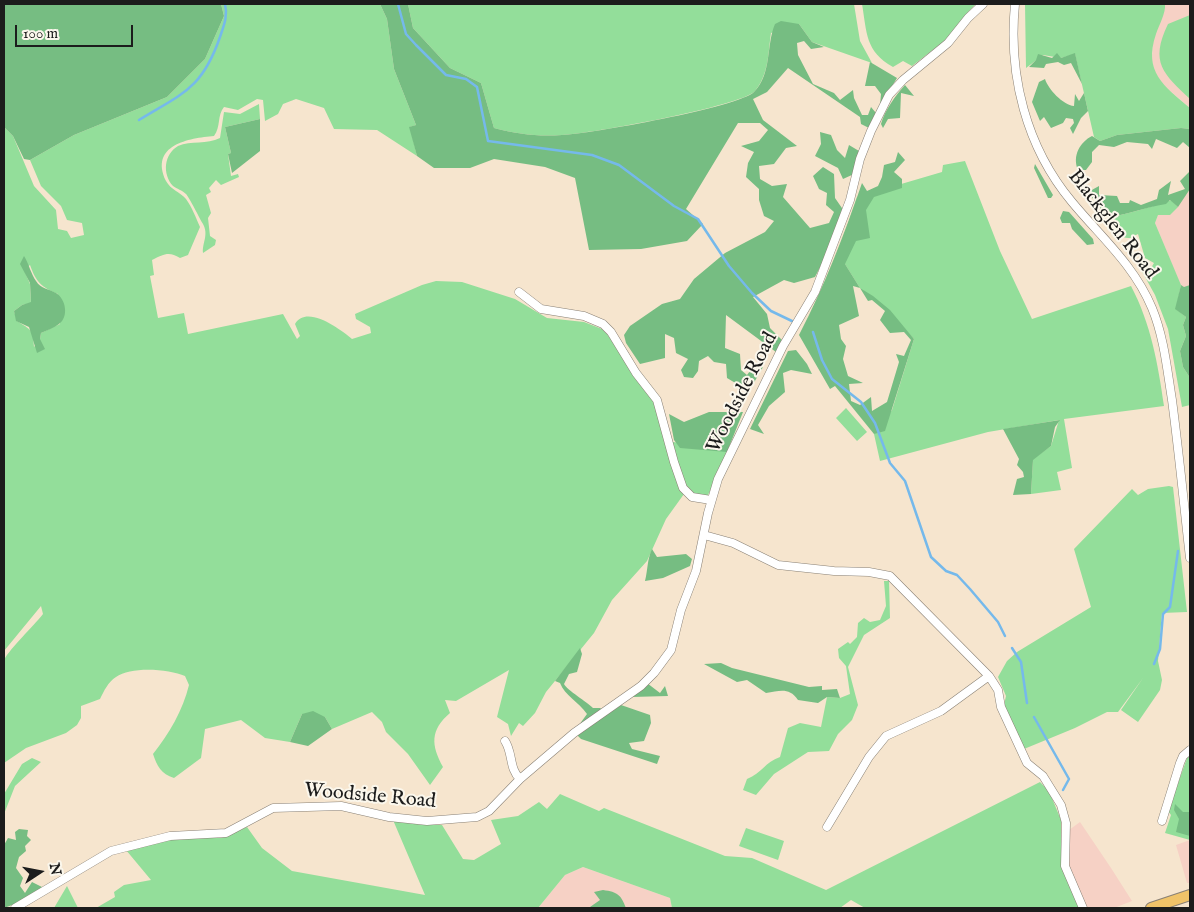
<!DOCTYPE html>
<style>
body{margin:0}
#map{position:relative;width:1194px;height:912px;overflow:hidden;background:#f6e5ce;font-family:"IM FELL English",serif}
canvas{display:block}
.frame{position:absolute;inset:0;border:5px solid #1c1c1c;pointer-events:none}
.north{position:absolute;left:15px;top:847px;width:50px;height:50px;-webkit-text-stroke:4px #fbf7ec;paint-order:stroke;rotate:79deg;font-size:14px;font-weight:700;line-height:20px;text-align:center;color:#1c1c1c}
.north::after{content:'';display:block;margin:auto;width:18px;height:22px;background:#1c1c1c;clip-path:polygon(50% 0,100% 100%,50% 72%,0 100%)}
.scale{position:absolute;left:15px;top:25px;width:118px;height:22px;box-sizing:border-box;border:2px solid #1c1c1c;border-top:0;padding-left:6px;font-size:15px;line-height:18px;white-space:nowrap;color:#1c1c1c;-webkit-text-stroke:4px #fbf7ec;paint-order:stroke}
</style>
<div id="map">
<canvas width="1194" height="912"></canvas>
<div class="frame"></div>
<div class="north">N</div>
<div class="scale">100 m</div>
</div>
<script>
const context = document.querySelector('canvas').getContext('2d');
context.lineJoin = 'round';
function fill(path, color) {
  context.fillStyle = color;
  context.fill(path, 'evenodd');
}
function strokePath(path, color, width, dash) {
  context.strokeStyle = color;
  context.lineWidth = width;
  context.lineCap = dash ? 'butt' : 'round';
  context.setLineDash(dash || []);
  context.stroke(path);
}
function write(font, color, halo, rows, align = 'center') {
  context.font = font + ' "IM FELL English",serif';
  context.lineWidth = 4;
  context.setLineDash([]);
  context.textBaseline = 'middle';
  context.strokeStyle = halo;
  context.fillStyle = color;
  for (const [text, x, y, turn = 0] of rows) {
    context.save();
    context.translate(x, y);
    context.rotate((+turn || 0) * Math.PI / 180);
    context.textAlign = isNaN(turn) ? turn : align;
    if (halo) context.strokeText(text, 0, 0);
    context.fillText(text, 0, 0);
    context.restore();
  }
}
const built = new Path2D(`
 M1165,4H1190V108L1162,84L1155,73L1152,59L1153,41Z
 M1190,186V294H1184L1155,223L1158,215Z
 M1080,822L1111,868L1132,901L1114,908H1086L1068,863L1069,830Z
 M1190,840V883H1187L1176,845Z
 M583,867L670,898L672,908H538L565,875Z`);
const green = new Path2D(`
 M221,4H380L387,19L394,69L416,125L410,127L417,156L377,130L334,129L324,108L296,99L283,104L278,114L265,121L263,100L257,99L238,110L224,107C217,115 221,127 214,136C189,138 149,145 166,181C171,190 180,192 186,199C192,207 196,218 200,227L188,255L180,258C169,251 164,254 152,260L154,275L150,276L158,318L184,313L188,334L283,314L297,339L300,336L295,324C307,304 341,330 352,339L371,333L370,327L356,319L355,314L422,285L436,281L462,282L515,299L547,318L584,322L602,329L607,334L653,399L684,494L666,519L647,561L612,600L594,633L546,692L535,713L523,726L519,723L511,736L508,724L497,717L509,670L456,701L445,700L450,713C430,730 431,745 443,767L430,785L408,754L386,732L382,722L372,712L332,729L325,717L302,714L290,742L265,738L241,720L205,729L201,758L174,778C161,774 157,766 153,754C169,734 183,710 189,685L185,676C169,669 131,666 116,677C108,682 104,691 100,699L81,706V718L77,725L66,733L26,748L4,763V660C11,647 32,628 43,614L41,606L4,651V127L13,136L34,186L56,210L58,229L67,231L71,238L84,235L82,223L67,220L61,206L41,186L30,160L74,135L167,97L205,59L224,16ZM30,265C36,282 41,287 58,294L60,324L41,333L40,339L34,347C33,329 31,330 17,321L14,311L22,305L31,303L30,284L24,270Z
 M408,4H854L860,41L872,63L812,42L799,24L771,33C768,53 769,74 755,91C742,106 589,134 562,135C539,137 517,134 494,128L481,83L450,68L413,28Z
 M862,4H976L968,12L943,45L938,46L912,66L903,61L893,67C865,51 867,33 862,4Z
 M1025,4H1165C1166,13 1159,25 1156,34C1143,72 1164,86 1190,108V129L1181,128L1117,135L1100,141L1094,137L1075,54L1061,58L1043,55L1026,68Z
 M1190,15V99C1164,74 1149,63 1168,24Z
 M259,104L260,119L225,127L231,153L228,154L231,176L238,174L239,177L221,185L216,180L209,188L211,192L206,195L211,213L208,218L210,236L216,240L215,245L203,253C202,243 209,235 203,224C200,219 189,197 186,194C182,190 177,189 173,186C162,174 164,154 178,146C191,140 207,145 220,138L224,112L240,114Z
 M965,161L1000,251L1032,319L1131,286C1151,324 1158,364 1164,406L1064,419L1072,468L1057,472L1061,490L1031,494L1033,459L1051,446L1059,420L988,432L880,461L874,434L892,410L914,339L885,308L860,288L838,253L857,197L942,172L943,165Z
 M1171,200L1178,207L1170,215H1158L1155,223L1181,285L1176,309L1186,317L1183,325L1186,336L1180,351L1183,367L1190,378V405L1182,407L1168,329L1155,295L1139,266L1138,263L1151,268L1154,263L1145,258L1138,234L1130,238C1122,239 1116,232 1113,225L1115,220L1112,217C1119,216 1166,203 1171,200Z
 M846,408L867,432L857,441L836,418Z
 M673,442L731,449L708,495L696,496L688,492L672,449Z
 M1169,486L1173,487L1187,612L1162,613L1158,661L1162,680L1160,690L1138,722L1121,710L1143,678L1118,712H1107L1075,728L1024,749L1004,705L1006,696L998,677L1007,661L1017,652L1091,607L1074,549L1132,489L1138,495L1148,489Z
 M884,581H889L890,618L864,635L848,667L858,705L852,720L838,734L829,751L808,752L774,774L756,795L743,790L747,779C762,773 765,762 780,757L788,728L800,723L821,727L827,697L840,698L850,694L846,666L839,658L838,649L848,642L850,644L857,637L858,623L864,618L870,622L880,620L886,606Z
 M1190,755V840L1165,833L1171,815L1168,811L1187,758Z
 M32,758L41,762L15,786L4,814V794L22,764Z
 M1040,782L1049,791L1061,820V865L1079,908H865L851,900L840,908H672L670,898L583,867L565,875L538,908H96L115,897L114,892L124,885L151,880L126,850L178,838H221L247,827L262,848L292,871L425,895L393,820L415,824L442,825L463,859L474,860L501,844L491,820L518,816L539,802L547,809L560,794L599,811L604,808L725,856L752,858L826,890Z
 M746,828L784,841L778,860L739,846Z
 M67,886L78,908H54Z`);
const forest = new Path2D(`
 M4,4H221L224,16L205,59L167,97L74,135L30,160L24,159L13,136L4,127Z
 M380,4H408L413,28L450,68L481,83L494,128C517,134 539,137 562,135C590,134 739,107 754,92C772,74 766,45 775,24L781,21L799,24L812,42L824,47L811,49L804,41L797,43L798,55L813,84L834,93L840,100L853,90L854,98L862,115H868L871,107L876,113L869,128L861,124L860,117L788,68L767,92L753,99L763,120L797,146L786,148L774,164L759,166L760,179L772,186L787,184L783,197L810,228L829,223L834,212L826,205L827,193L819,189L813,176L823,167L834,174L835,198L844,211L839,230L815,277L794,283L784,280L753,297L767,314L770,328L783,341L776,352L726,315L725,348L740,354L741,370L747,375L753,367H763L752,386L742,387L727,378L726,364L714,362L708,356L699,361L698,371L693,378L684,377L681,370L688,359L676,353L674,338L665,334V358L640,364L626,343L624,335L630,326L662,304L680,299L694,279L725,253L765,232L774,221L764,216L759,200V189L746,177L748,163L754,152L741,146L759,141L768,130L760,123H738L686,209L703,224L687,241L641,249L589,250L575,178L545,167L494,159L470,168H434L417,156L409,127L416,125L394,69L387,19Z
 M1057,53L1061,58L1075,53L1082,84L1071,63L1064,65L1058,62L1046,64L1044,68L1029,67L1036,60L1038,54L1052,58Z
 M870,62L897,78L880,106L881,94L875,86H865Z
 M1045,79C1048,89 1063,105 1074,106L1075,94L1079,101L1084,93L1088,111L1081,118L1073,134L1070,128L1074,123L1073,119L1066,118L1063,123L1051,128L1044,117L1040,121L1032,102L1039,82Z
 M905,85L914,96L901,93L900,118L888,119L883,128L881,124C885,110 895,96 905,85Z
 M260,119V151L232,173L228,154L231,153L225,127Z
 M1181,128L1190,129V148L1183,142L1177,148L1156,139L1152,149L1148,144L1127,142L1114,147L1099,145L1092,152V162L1086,170H1078C1072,156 1080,142 1092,136L1100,141L1117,135Z
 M820,132L831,135L837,150L845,158L849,145L859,151L854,174L843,179L838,168L815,156L821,144Z
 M898,152L905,160L894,172L902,179V188L874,197L866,210L870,238L856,241L845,264L860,288L873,296L890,310L914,339L885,431L874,434L835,386L830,389L799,335C825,285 844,235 862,183L867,191L878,186L882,177L884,165L895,162ZM853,286L860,288L868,301L872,300L885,311L880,320L890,333L904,332L911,340L904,356L896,354L899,362L887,402L872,411L871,397L860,405L851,401L849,384L863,383L848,376L843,359L846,346L841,339L839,325L859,316Z
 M1035,164L1053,195L1051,198H1048L1034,168Z
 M1190,171V189L1178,207L1170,200L1166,204C1144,207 1126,216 1105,217L1099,212L1101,205L1091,197L1090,191L1099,186V195L1117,196L1120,203H1129L1130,200L1141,205L1157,199L1159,190L1171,181L1168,195L1185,189L1180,181Z
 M1063,211L1069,212L1093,239L1094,244L1087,245L1072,229L1070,223H1062L1060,218Z
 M24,256C29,264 31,274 36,281C41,289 49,289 56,293C66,299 69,317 59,324C54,328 47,330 41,333L40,339L45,349L37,353L29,327L16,321L14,311L22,305L31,302L30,283L20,264Z
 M1181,285L1184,287L1190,285V378L1183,367L1180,351L1186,336L1183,325L1186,317L1175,309Z
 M796,350L807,364L812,374L791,370L783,373L785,392L769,406L758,425L764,434L750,429L788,351Z
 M709,412H743L727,452L680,448L674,440L669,414L684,422Z
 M1060,420L1055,427L1051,446L1033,460L1031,494L1013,495L1017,479L1024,477L1023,472L1017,465L1019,459L1003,429Z
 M652,549L657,557L686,554L692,559L690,566L663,578L645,581C648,569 647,560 652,549Z
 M580,648L582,654L577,672L569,674L564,684C567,690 587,702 593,708H601L598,713L579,725L587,714C578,701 565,696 560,683L555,681Z
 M721,663L732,668L809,687L822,686V690L837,689L840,698L827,697L818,703L798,700C789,687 780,691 766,693L747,680L737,682L704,664Z
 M647,683L660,693L665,686L668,696L631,697Z
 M621,705L650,715L651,723L644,741L629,743L632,749L660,756L657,764L581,739L577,735Z
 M313,711L325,717L332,729L308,746L290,742L302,714Z
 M1175,804L1183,812H1190V836L1176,832L1179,819L1174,810Z
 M19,829L28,830L27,836L31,840L25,846L26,851L19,857L16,868L23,878L20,886L25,893L32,882L44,888L23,901L4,908V845L8,838L16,840L15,832Z
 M603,890C618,892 621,895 626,908H591L590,907L600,900L594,892Z`);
const stream = new Path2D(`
 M398,4L406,34L416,45L446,75L466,79L477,87L488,141L592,155L619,165L674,206L698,219L729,266L752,293L771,311L794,322
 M139,120C183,93 202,89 220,37C224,25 228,16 225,4
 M813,332L822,360L832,379L861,402L875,423L890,463L905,481L931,557L946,571L957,575L970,589L998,622L1005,636
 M1012,648L1021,662L1027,703
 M1154,664L1160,649L1163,614L1170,607L1178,551
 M1034,717L1069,779L1063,790`);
const minor = new Path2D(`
 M1015,4C1008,75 1026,147 1072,202C1101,237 1134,265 1152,308C1164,337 1167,369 1172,400C1179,453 1184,505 1190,558
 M519,292L541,309L584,316L603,324L611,332L636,373L657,400L674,462L683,488L692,497L711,500
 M704,535L733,543L778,565L834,571L869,572L890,576L989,676L998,690L1001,707L1027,763L1043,776L1061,805L1066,823L1065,866L1083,908
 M505,741C513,753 509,769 520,779
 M1162,821L1180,763L1183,756L1190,750
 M827,827L869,757L886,736L941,711L989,676
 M15,908L111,851L170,836L226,833L273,808L341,806L389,817L427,821L477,817L489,811L520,779L574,733L641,686L654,673L671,650L681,610L696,571L708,513L718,479L783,346L815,292L850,200L860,159L871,131L889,95L903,80L948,43L968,18L983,4`);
const major = new Path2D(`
 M1151,908L1190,895`);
const streetNames = [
 ["Blackglen Road",1112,225,52],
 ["Woodside Road",743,393,-63],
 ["Woodside Road",370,797,5]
];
fill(built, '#f6d1c5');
fill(green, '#93de9a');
fill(forest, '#76bd82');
strokePath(stream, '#75b9eb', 2.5);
strokePath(minor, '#898075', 9);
strokePath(major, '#898075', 12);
strokePath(minor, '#fff', 8);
strokePath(major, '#f0c369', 10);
write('20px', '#1c1c1c', '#fbf7ec', streetNames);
</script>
